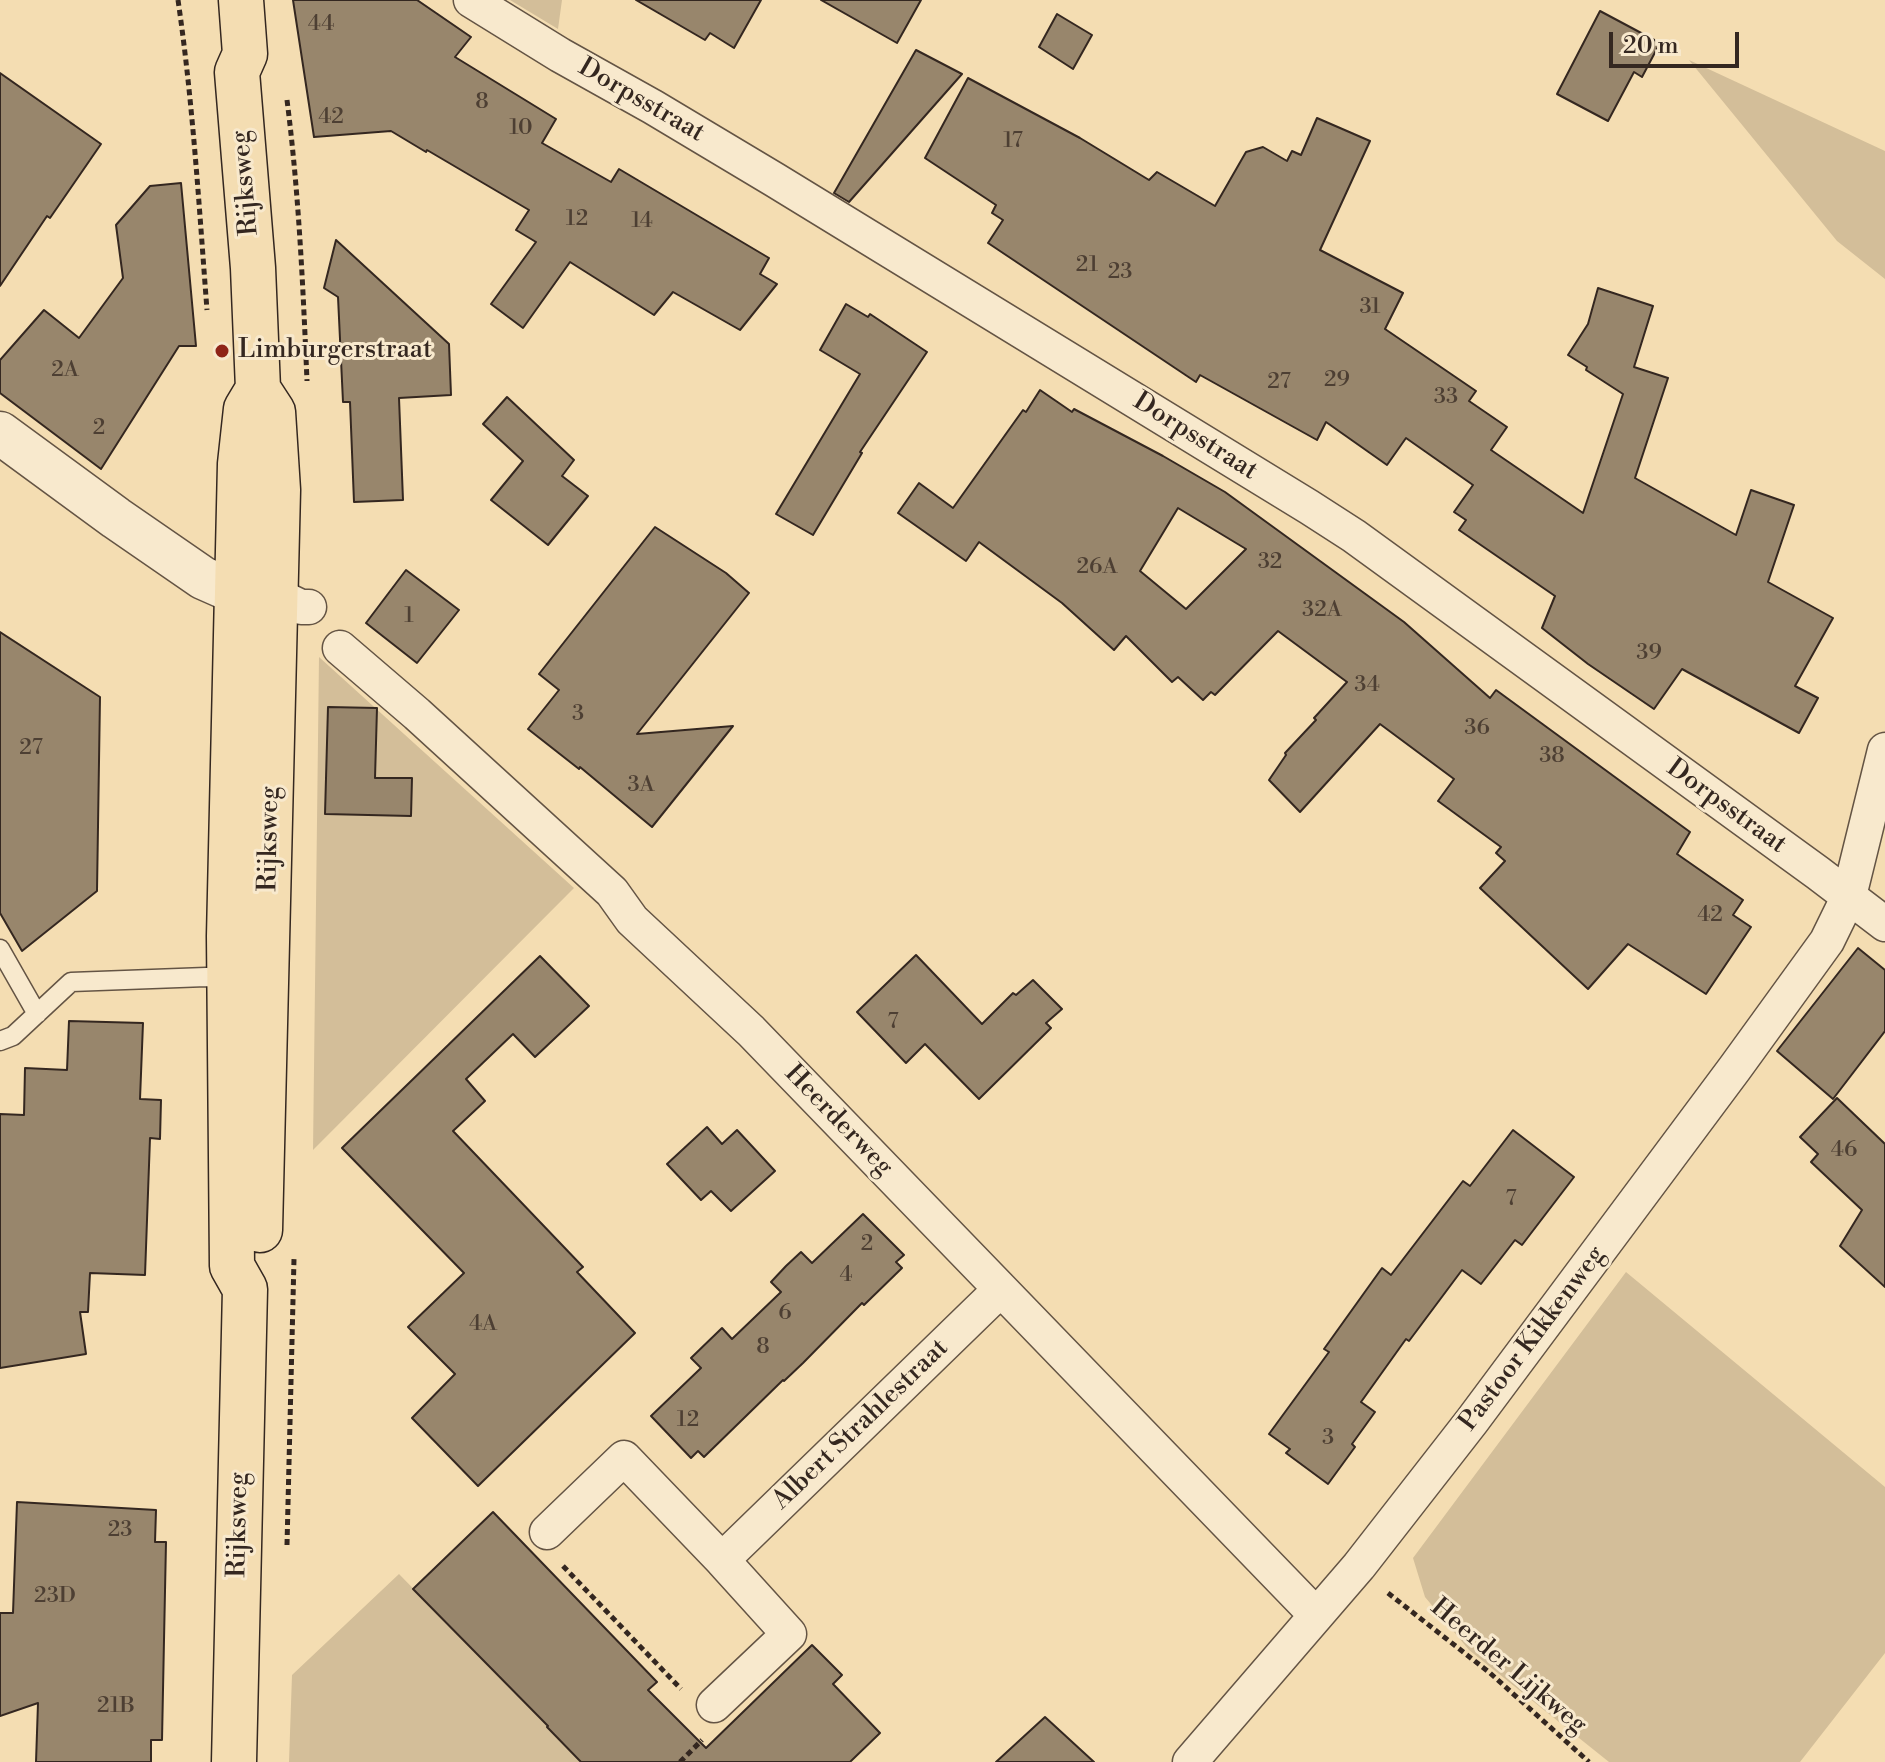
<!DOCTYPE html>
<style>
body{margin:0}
#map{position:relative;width:1885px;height:1762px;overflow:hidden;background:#f4ddb2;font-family:"Libre Bodoni",serif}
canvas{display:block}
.scale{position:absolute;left:1609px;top:32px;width:130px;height:36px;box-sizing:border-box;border:4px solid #342720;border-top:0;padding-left:10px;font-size:24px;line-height:28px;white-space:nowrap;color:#342720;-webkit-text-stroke:6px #f8e9cd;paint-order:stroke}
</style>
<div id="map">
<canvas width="1885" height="1762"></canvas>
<div class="scale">20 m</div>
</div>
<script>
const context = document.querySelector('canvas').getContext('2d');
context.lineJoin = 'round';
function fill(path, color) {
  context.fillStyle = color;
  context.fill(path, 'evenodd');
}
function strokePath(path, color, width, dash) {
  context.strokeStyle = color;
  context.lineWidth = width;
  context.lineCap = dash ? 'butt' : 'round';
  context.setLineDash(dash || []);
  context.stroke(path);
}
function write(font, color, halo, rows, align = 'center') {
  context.font = font + ' "Libre Bodoni",serif';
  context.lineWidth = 6;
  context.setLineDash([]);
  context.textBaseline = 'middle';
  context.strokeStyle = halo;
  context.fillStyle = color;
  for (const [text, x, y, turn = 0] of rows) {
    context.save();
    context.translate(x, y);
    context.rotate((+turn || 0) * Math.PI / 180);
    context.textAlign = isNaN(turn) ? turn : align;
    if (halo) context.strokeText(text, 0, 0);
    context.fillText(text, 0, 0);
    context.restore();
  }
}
const green = new Path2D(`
 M510,0H562L558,29Z
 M1689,60L1885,151V279L1837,241Z
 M319,657L574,888L313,1150Z
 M1626,1272L1885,1487V1653L1800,1762H1609L1469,1650L1425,1597L1413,1558Z
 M399,1574L583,1762H289L292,1675Z`);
const building = new Path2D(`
 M293,0H417L471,37L455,57L556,119L542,143L611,182L619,169L769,258L760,274L777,284L740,330L673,292L654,315L570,262L523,328L491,304L536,242L516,230L529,210L427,150L426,152L391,131L314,137Z
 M636,0H761L734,48L710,33L705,40Z
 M821,0H921L897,43Z
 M1600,11L1660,43L1642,77L1634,72L1608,121L1557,94Z
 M1057,14L1092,35L1073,69L1039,47Z
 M916,50L962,74L849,202L834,193Z
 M0,73L101,144L50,218L47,216L0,286Z
 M968,78L1080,138L1149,180L1157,172L1215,206L1246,152L1263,147L1287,161L1292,151L1301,155L1317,118L1370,141L1320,250L1403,293L1385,329L1476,391L1469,401L1507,427L1491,450L1583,513L1623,394L1586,370L1587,367L1568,355L1588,324L1598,288L1653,306L1634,367L1668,378L1635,478L1736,535L1751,490L1794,505L1768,582L1833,618L1795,686L1818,698L1799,733L1682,669L1654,709L1588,664L1542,628L1555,596L1459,530L1466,520L1454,512L1473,485L1406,438L1387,465L1326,422L1317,440L1200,375L1196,382L988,243L1003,220L992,213L996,205L925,158Z
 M181,183L196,346H179L101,469L0,393V360L44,310L79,338L123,278L116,225L150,186Z
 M336,240L449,344L451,395L399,398L403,500L354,502L350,402H343L338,297L324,288Z
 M846,304L868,317L870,314L927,352L860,452L862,453L813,535L776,514L860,374L820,350Z
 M1040,390L1072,412L1074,409L1163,456L1225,492L1404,622L1490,698L1496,690L1690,832L1677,854L1743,900L1733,915L1751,927L1706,994L1628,944L1588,989L1480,888L1505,861L1496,853L1501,847L1438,801L1454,779L1380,724L1300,812L1269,780L1286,755L1285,753L1316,720L1314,718L1347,682L1278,631L1215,695L1211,692L1203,700L1178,677L1172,682L1126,636L1114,650L1062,603L979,542L966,561L898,513L919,483L953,508L1023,410L1026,412ZM1178,508L1246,549L1186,609L1140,571Z
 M507,397L574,460L562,476L588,496L548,545L491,500L523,461L483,424Z
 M655,527L726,573L749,593L637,734L733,726L652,827L580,767L579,769L528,729L559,690L539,674Z
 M406,570L459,610L417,663L366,623Z
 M0,632L100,697L97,891L22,951L0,913Z
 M328,707L377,708L375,778H412L411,816L325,814Z
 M1858,948L1885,970V1031L1833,1099L1777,1051Z
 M916,955L982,1024L1013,993L1016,995L1033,980L1062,1009L1046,1023L1051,1028L979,1099L925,1044L906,1063L857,1012Z
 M540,956L589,1006L535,1057L513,1034L466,1079L485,1101L453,1131L583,1267L577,1272L635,1333L478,1486L412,1418L455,1374L408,1327L464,1273L342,1148Z
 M69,1021L143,1023L140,1099L161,1100L160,1139L150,1138L145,1275L90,1273L88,1312H80L86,1354L0,1368V1114L24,1115L25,1068L67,1070Z
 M1837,1098L1885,1144V1287L1840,1246L1862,1210L1811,1162L1818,1154L1800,1137Z
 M707,1127L722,1144L737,1130L775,1171L731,1211L711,1191L701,1200L667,1164Z
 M1513,1130L1574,1177L1522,1245L1515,1240L1481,1284L1462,1270L1409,1341L1406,1339L1361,1402L1375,1412L1352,1444L1355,1447L1328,1484L1286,1453L1290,1449L1269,1434L1329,1352L1324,1349L1382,1268L1391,1275L1463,1181L1470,1186Z
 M863,1214L904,1255L896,1262L902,1268L864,1305L862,1303L803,1363L784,1381L783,1380L704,1457L698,1451L691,1458L651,1416L701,1368L691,1358L722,1328L732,1339L781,1292L771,1282L786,1266L801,1252L812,1263Z
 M17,1502L156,1510L155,1542H166L164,1640L162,1740H151V1762H36L38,1703L0,1716V1613H13Z
 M493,1512L657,1682L648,1690L706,1748L812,1645L842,1675L833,1684L880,1733L850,1762H581L547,1727L548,1726L413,1589Z
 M1045,1717L1094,1762H996Z`);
const path = new Path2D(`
 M178,0C193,103 199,206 207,310
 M287,100C299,194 303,287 307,381
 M287,1545L294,1259
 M563,1566L681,1689
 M1388,1593L1490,1673L1589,1762
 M680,1762L702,1740`);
const service = new Path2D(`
 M0,949L37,1014
 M0,1041L13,1036L71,982L206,977L230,979`);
const minor = new Path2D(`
 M471,0L560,55L653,107L775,180L1309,507L1354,536L1818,873L1885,924
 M276,595L301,607H309
 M340,648L417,714L612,892L632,920L751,1031L1316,1615
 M547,1532L624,1458L722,1560L789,1634L714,1705
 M722,1560L1000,1290
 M1190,1762L1359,1566L1472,1421L1735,1068L1827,941L1849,896L1885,750`);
const tertiary = new Path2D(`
 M0,433L116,518L203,578L237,593L269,594`);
const primary = new Path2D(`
 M241,0L245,54L237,72L253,268L258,389L273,412L278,490L260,1230
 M234,1762L245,1289L232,1266L229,936L240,464L246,409L258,389`);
const markers = [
 [222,351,8,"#8f2418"]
];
const numberNames = [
 ["44",321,25],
 ["8",482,103],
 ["42",331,118],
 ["10",521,129],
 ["17",1013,142],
 ["12",577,220],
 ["14",642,222],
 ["21",1087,266],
 ["23",1120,273],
 ["31",1370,308],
 ["2A",65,371],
 ["29",1337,381],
 ["27",1279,383],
 ["33",1446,398],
 ["2",99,429],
 ["32",1270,563],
 ["26A",1097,568],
 ["32A",1322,611],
 ["1",409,617],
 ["39",1649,654],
 ["34",1367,686],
 ["3",578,715],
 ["36",1477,729],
 ["27",31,749],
 ["38",1552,757],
 ["3A",641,786],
 ["42",1710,916],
 ["7",893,1023],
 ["46",1844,1151],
 ["7",1511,1200],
 ["2",867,1245],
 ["4",846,1276],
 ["6",785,1314],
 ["4A",483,1325],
 ["8",763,1348],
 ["12",688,1421],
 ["3",1328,1439],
 ["23",120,1531],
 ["23D",55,1597],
 ["21B",116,1707]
];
const streetNames = [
 ["Dorpsstraat",641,101,30],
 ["Rijksweg",246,183,-95],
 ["Dorpsstraat",1195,437,32],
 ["Dorpsstraat",1726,807,36],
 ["Rijksweg",270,839,-89],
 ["Heerderweg",838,1121,46],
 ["Pastoor Kikkenweg",1533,1339,-53],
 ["Albert Strahlestraat",861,1425,-44],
 ["Rijksweg",239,1525,-89],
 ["Heerder Lijkweg",1508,1667,40]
];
const poiNames = [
 ["Limburgerstraat",238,351]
];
fill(green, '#d3be99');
fill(building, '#98866c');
strokePath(building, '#342720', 2);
strokePath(service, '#645444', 21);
strokePath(minor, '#645444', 37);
strokePath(tertiary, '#645444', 45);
strokePath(primary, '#342720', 47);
strokePath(path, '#342720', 5, [6, 4]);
strokePath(service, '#f8e9cd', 18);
strokePath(minor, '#f8e9cd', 34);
strokePath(tertiary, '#f8e9cd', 42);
strokePath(primary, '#f4ddb2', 44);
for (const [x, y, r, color] of markers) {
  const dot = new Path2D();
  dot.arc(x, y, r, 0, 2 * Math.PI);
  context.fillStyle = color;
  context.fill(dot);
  strokePath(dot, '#f8e9cd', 3);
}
write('22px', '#4d3f33', null, numberNames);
write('26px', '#342720', '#f8e9cd', streetNames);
write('26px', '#342720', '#f8e9cd', poiNames, 'left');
</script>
